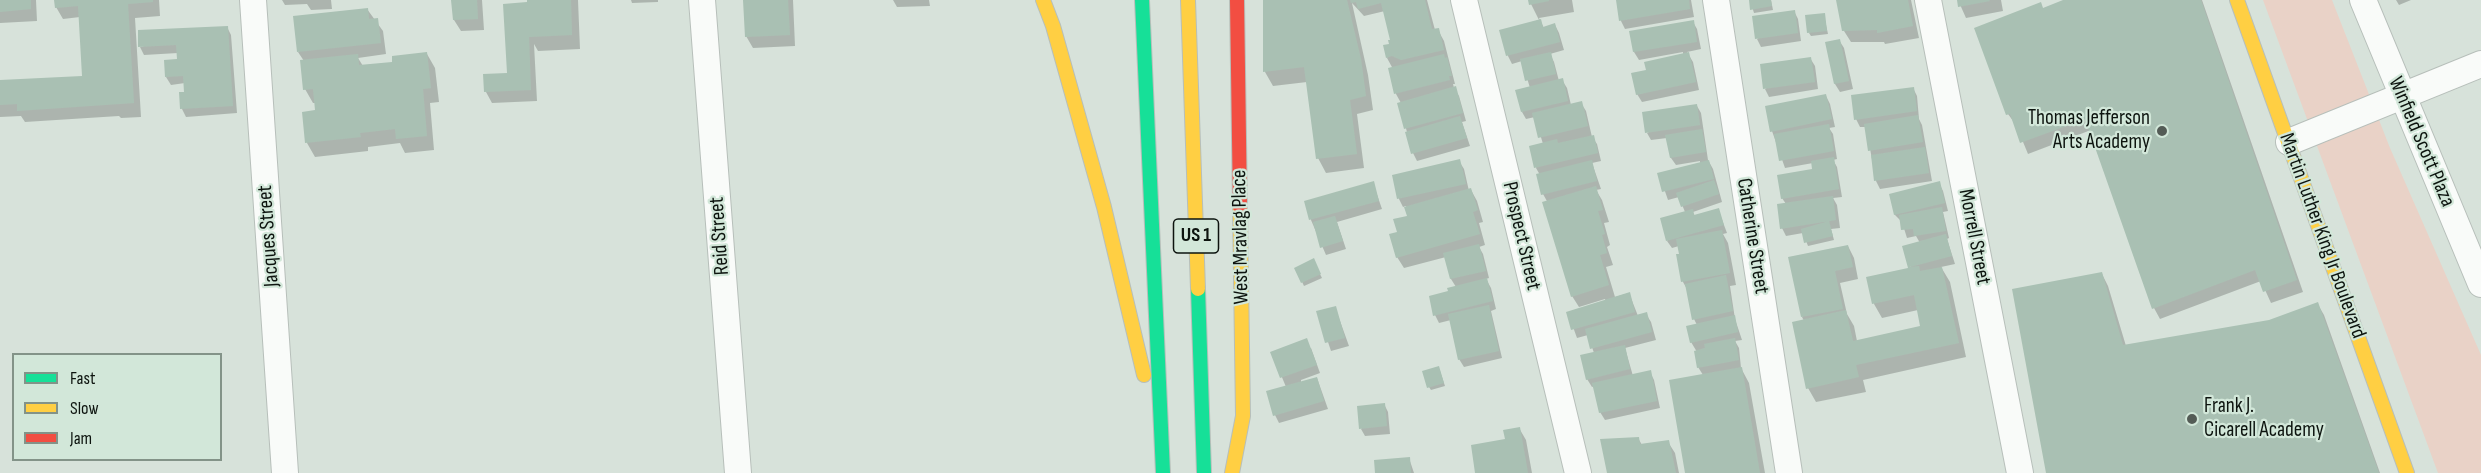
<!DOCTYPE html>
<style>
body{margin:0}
#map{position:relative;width:2481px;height:473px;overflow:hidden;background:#d7e2da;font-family:"Sofia Sans Condensed",sans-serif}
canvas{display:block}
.legend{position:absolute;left:12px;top:353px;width:210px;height:108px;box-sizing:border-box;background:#d2e7d9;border:2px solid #839388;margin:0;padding:8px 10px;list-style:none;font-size:18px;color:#0d140f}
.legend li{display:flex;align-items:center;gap:12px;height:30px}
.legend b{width:30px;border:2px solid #839388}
</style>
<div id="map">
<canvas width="2481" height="473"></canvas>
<ul class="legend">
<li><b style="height:8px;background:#16e098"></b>Fast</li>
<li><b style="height:8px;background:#ffcf43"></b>Slow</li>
<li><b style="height:8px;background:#f24e42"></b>Jam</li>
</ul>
</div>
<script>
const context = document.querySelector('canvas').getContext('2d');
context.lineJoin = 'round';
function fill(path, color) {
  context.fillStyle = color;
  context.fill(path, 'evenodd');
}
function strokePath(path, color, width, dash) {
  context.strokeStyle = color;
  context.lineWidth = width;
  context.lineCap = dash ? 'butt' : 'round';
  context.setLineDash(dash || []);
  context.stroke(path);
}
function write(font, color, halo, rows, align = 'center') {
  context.font = font + ' "Sofia Sans Condensed",sans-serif';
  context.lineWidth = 4.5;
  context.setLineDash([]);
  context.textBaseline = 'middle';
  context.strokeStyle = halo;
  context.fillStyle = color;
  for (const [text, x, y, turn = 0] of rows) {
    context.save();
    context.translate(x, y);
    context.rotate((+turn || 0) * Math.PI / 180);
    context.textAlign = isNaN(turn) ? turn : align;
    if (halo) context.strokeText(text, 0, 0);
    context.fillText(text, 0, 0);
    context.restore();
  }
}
const green = new Path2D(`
 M2263,0H2332L2390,148L2481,355V473H2438Z`);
const shadow = new Path2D(`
 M0,0H36L37,21L0,23Z
 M56,0H159L160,16L135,18L141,117L121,118L119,116L25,122L21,116L0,117V82L83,77L80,17L63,19L56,7Z
 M282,0H331L332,9L311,10L307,4L285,5Z
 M452,0H482L484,30L461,31L454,20Z
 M528,0H578L580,49L538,51L534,44L537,101L492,103L486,92L485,76L508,75Z
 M631,0H658V2L632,3Z
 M745,0H793L795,46L753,48L746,36Z
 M893,0H929L930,6L897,7Z
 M1264,0H1427L1435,30H1438L1444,41L1455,84H1453L1454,88L1459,96L1466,121L1462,122L1470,146L1417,161L1413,153L1399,104L1401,103L1396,94L1390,69H1393L1387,58L1392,41L1385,11L1364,16L1352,3L1368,75L1373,110L1357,114L1364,168L1326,173L1318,158L1307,82L1273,86L1265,72Z
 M1529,0H1572L1574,12L1539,18L1544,28L1555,25L1559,33L1564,50L1550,54L1554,62L1559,81L1562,80L1567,88L1571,105L1581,103L1586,111L1592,137L1597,144L1601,161L1592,163L1601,189L1596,190L1602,200L1609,222L1604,223L1610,245L1607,247L1613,265L1606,267L1615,297L1629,293L1638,316L1646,314L1651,322L1656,340L1625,348L1633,376L1650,372L1654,380L1660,408L1605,420L1600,412L1595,386L1592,387L1587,379L1594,353L1588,335L1577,338L1568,313L1606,303L1605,299L1579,307L1572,296L1548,203L1543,194L1540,175L1536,168L1543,144L1535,117L1526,119L1522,112L1530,88L1522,61L1512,64L1508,56L1501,31L1539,20Z
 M1617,0H1691L1694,17L1625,29L1621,21Z
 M1750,0H1771L1773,10L1754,13Z
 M1838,0H1911L1919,38L1885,44L1884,42H1851L1844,31Z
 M1958,0H2001L2003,11L1966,18Z
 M2067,0H2202L2303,292L2271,303L2261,281L2160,319L2154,308L2091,130L2028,154L2016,125L2008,114L2043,9Z
 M2396,0H2411L2399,5Z
 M367,9L383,31L386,54L358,58L363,66L394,63L427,54L435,68L439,102L430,103L434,150L405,153L400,143L368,147V151L315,157L307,143L304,113L317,112L316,103H313L305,89L304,61L298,52Z
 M1794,11L1798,19L1801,41L1761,47L1757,39Z
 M1824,15L1828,34L1811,36L1809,33Z
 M1693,22L1697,29L1701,49L1687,52L1693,62L1699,90L1642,102L1637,94L1647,71L1683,55V52L1639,60L1634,52L1631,32Z
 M227,27L231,35L237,113L186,117L182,109L181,94L185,93V83L171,85L166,77L179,61L178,53L144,55L140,47Z
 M1839,40L1844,48L1853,89L1840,92L1835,84L1826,43Z
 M1810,58L1815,66L1818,89L1769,97L1765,89Z
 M1913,88L1917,96L1919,119L1922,125L1932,181L1880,189L1876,181L1866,127H1860L1856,119Z
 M1826,96L1830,104L1835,127L1829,128L1833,134L1837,159L1833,160L1837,167L1842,197L1833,198L1837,205L1840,228L1831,229L1834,240L1808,246L1803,233L1786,236L1782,228L1786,204L1782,198L1814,170L1813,163L1785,168L1772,131Z
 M1697,106L1701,113L1708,160L1713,169L1722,202L1693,212L1695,216L1718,209L1727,233L1723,234L1728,243L1736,285L1730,286L1735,319L1742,340L1735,341L1739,348L1741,368L1749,383L1765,473H1687L1703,375L1698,367L1697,352L1691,342L1697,325L1694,319L1688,291L1683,282L1678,255H1681L1679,246L1672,248L1667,241L1685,212L1679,197L1668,200L1659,174L1700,164V161L1676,165L1671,158L1667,138L1651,140L1647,133Z
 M1459,161L1464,169L1469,191L1471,190L1477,201L1483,222L1479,223L1485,245L1479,247L1483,254L1489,278L1486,279L1491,288L1496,309L1491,311L1502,358L1464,367L1459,359L1451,320L1439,323L1435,315L1450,292L1456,287L1451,279L1446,257L1404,268L1397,257L1399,233L1409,217L1406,206L1403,207L1399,199L1394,176Z
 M1373,183L1382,209L1337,222L1346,249L1326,255L1311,220L1306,202Z
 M1939,183L1943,191L1948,211L1943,212L1949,238L1947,239L1955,264L1941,267L1950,282L1966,357L1863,380L1866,392L1816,402L1808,388L1804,321L1802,317L1848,246L1854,258L1858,279L1840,283L1847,314L1854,326L1857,341L1922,327L1918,310L1882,318L1874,304L1868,278L1910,269L1920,243L1916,236L1907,238L1902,222L1895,215L1890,195Z
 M1313,260L1322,278L1304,286L1296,269Z
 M2102,274L2108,286L2126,346L2270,322L2317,303L2324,315L2380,473H2048Z
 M1335,307L1349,346L1331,351L1318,312Z
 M1311,348L1320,373L1301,380V383L1317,378L1328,409L1279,423L1275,415L1286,387L1272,353Z
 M1440,371L1445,386L1431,390L1429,387Z
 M1384,404L1388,412L1390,434L1365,436L1361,429Z
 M1519,428L1526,440L1532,473H1477Z
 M1638,438L1642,445L1668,442L1675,453L1679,473H1609Z
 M1409,458L1414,473H1376Z`);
const building = new Path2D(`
 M0,0H31V9L0,12Z
 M54,0H153V2L128,4L134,103L17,111V104L0,105V80L82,76L78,6L55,8Z
 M451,0H477L478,19L453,20Z
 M527,0H571L572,35L529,37L531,90L484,92L483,74L507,73L503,4L527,2Z
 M743,0H788L790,35L745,37Z
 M1263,0H1347L1361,59L1366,96L1350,100L1357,154L1316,159L1304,67L1263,72Z
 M1350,0H1425L1432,29L1439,28L1444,50L1401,60L1392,56L1386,58L1383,45L1389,44L1388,40H1390L1381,3L1358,9L1356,2L1351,3Z
 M1528,0H1549V1L1529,5Z
 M1616,0H1689L1690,9L1619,21Z
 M1749,0H1771L1772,6L1750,10Z
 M1836,0H1908L1913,26L1877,33V30L1842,31Z
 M1957,0H1989L1990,1L1958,7Z
 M2063,0H2201L2297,280L2263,292L2255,270L2152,309L2085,119L2020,143L2010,114L2006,115L1974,28L2041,2L2043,8Z
 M368,8L369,19L378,18L381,43L297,52L293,16Z
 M1795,10L1798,33L1755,39L1752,16Z
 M1825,13L1827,31L1807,33L1805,15Z
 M1541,19L1543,27L1555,23L1560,42L1506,56L1499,30Z
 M1694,20L1697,42L1633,52L1629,31Z
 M228,26L233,106L180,109L179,92H184L183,76L165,77L164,60L177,59L176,45L138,47V30Z
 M1840,39L1849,81L1834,84L1825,42Z
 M427,52L431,88L423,89L427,136L396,139L395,129L360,133L361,137L305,143L302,112L315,110L313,89L303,90L300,60L358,54L359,65L392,62V56Z
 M1551,52L1556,74L1525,81L1520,59Z
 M1689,52L1696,82L1636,95L1631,73L1646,70L1644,62Z
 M1444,54L1445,58L1447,57L1452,76H1449L1450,80L1394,94L1388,68Z
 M1811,57L1815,82L1763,89L1760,64Z
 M1563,78L1568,101L1521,112L1515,90Z
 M1456,86L1463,113L1404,129L1397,103Z
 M1914,87L1917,111L1854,120L1851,95Z
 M1826,94L1832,119L1770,132L1765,106Z
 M1582,101L1588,126L1538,138L1532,113Z
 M1697,104L1700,125L1645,133L1642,112Z
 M1918,115L1923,142L1868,151L1864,124Z
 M1460,116L1467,138L1411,154L1405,132Z
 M1829,124L1834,151L1779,161L1774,134Z
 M1702,129L1706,152L1670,158L1665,135Z
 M1594,135L1598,153L1534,168L1529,146L1557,139L1558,143Z
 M1925,147L1929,173L1874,181L1871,155Z
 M1834,157L1839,189L1781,199L1777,175L1812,169L1811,161Z
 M1460,159L1466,184L1397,199L1392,175Z
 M1592,160L1597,181L1541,195L1536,174Z
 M1709,160L1714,179L1662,192L1657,173Z
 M1714,180L1719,194L1681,207L1676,193Z
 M1374,181L1379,201L1309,220L1304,201Z
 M1940,181L1945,203L1894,215L1889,194Z
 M1596,186L1603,210L1598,211L1605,234L1602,235L1607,253L1600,255L1609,285L1571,297L1542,202Z
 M1471,188L1478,210L1473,212L1480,234L1396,258L1389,234L1397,232L1393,219L1407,216L1404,207Z
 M1833,196L1836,220L1780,229L1777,204Z
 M1942,207L1946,231L1914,236L1913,229L1901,230L1899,215Z
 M1719,208L1724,225L1666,241L1660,218L1693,209L1694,215Z
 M1335,216L1343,241L1320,248L1313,222Z
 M1829,221L1833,236L1804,243L1801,229Z
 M1722,230L1730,273L1681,282L1676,254H1679L1676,239Z
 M1946,234L1952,256L1910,267L1919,266L1920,271L1942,267L1959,343L1856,365L1859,377L1806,389L1792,322L1846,310L1853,341L1920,326L1914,295L1872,304L1866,277L1908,268L1902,246Z
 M1479,244L1486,271L1450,279L1443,253Z
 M1848,245L1853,267L1835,271L1843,309L1801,317L1788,257Z
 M1314,258L1321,274L1301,283L1294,268Z
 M2102,272L2123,345L2269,320L2318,302L2379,473H2046L2012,289Z
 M1726,275L1733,311L1692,320L1685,284Z
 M1487,278L1493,301L1433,316L1429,296L1448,291L1447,288Z
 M1630,292L1635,312L1571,330L1566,312Z
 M1489,305L1499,351L1458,360L1448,314Z
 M1336,306L1345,338L1325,343L1316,311Z
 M1647,312L1652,332L1590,349L1585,329Z
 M1735,315L1738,332L1690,343L1686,326Z
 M1307,338L1317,365L1280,378L1270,352Z
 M1735,338L1739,360L1697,368L1694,351L1705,348L1704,344Z
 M1625,345L1630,369L1586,380L1580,355Z
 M1439,366L1444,383L1427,388L1422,371Z
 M1742,367L1760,473H1685L1669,380Z
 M1651,370L1657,401L1599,413L1592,383Z
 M1317,377L1324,401L1273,416L1266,391Z
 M1385,403L1387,426L1359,429L1357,406Z
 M1520,427L1528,473H1475L1471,445L1505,439L1503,430Z
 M1639,437L1640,444L1669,440L1676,473H1607L1600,439Z
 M1410,457L1411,473H1375L1374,460Z`);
const street = new Path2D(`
 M253,0L285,473
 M702,0L738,473
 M1464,0L1578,473
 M1716,0L1789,473
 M1928,0L2020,473
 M2363,0L2481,284
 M2289,142L2481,64`);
const fast = new Path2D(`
 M1142,0L1163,473
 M1198,289L1204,473`);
const slow = new Path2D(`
 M1043,0L1053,26L1104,207L1144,375
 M1188,0L1198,289
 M2237,0L2407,473
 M1232,473L1243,416L1240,207`);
const jam = new Path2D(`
 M1237,0L1240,207`);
const markers = [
 [2162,131,6,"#545c56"],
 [2192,419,6,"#545c56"]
];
const shields = [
 [1196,236,45]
];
const shieldNames = [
 ["US 1",1196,236]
];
const poiNames = [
 ["Thomas Jefferson",2150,119],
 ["Arts Academy",2150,143],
 ["Frank J.",2204,407,"left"],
 ["Cicarell Academy",2204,431,"left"]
];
const streetNames = [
 ["Winfield Scott Plaza",2421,142,67],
 ["Jacques Street",269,236,-94],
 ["Reid Street",720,236,-94],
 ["Prospect Street",1521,236,77],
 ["Catherine Street",1752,236,81],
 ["Martin Luther King Jr Boulevard",2322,236,70],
 ["West Mravlag Place",1241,237,-91],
 ["Morrell Street",1974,237,79]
];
fill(green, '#e9d2c7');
fill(shadow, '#0003');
fill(building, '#a9c0b3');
strokePath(street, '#b7bfba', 28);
strokePath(fast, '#b7bfba', 16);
strokePath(slow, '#b7bfba', 16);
strokePath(jam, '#b7bfba', 16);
strokePath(street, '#f9fbf9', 26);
strokePath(fast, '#16e098', 14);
strokePath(slow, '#ffcf43', 14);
strokePath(jam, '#f24e42', 14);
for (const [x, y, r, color] of markers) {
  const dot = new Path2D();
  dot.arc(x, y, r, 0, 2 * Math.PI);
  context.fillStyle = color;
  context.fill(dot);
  strokePath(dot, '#d2e7d9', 2);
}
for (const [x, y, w] of shields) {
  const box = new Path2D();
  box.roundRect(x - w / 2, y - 17, w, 34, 4.5);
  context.fillStyle = '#d2e7d9';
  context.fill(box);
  strokePath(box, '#0d140f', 1.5);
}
write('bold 20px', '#0d140f', null, shieldNames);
write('21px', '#0d140f', '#d2e7d9', poiNames, 'right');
write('21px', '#0d140f', '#d2e7d9', streetNames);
</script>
